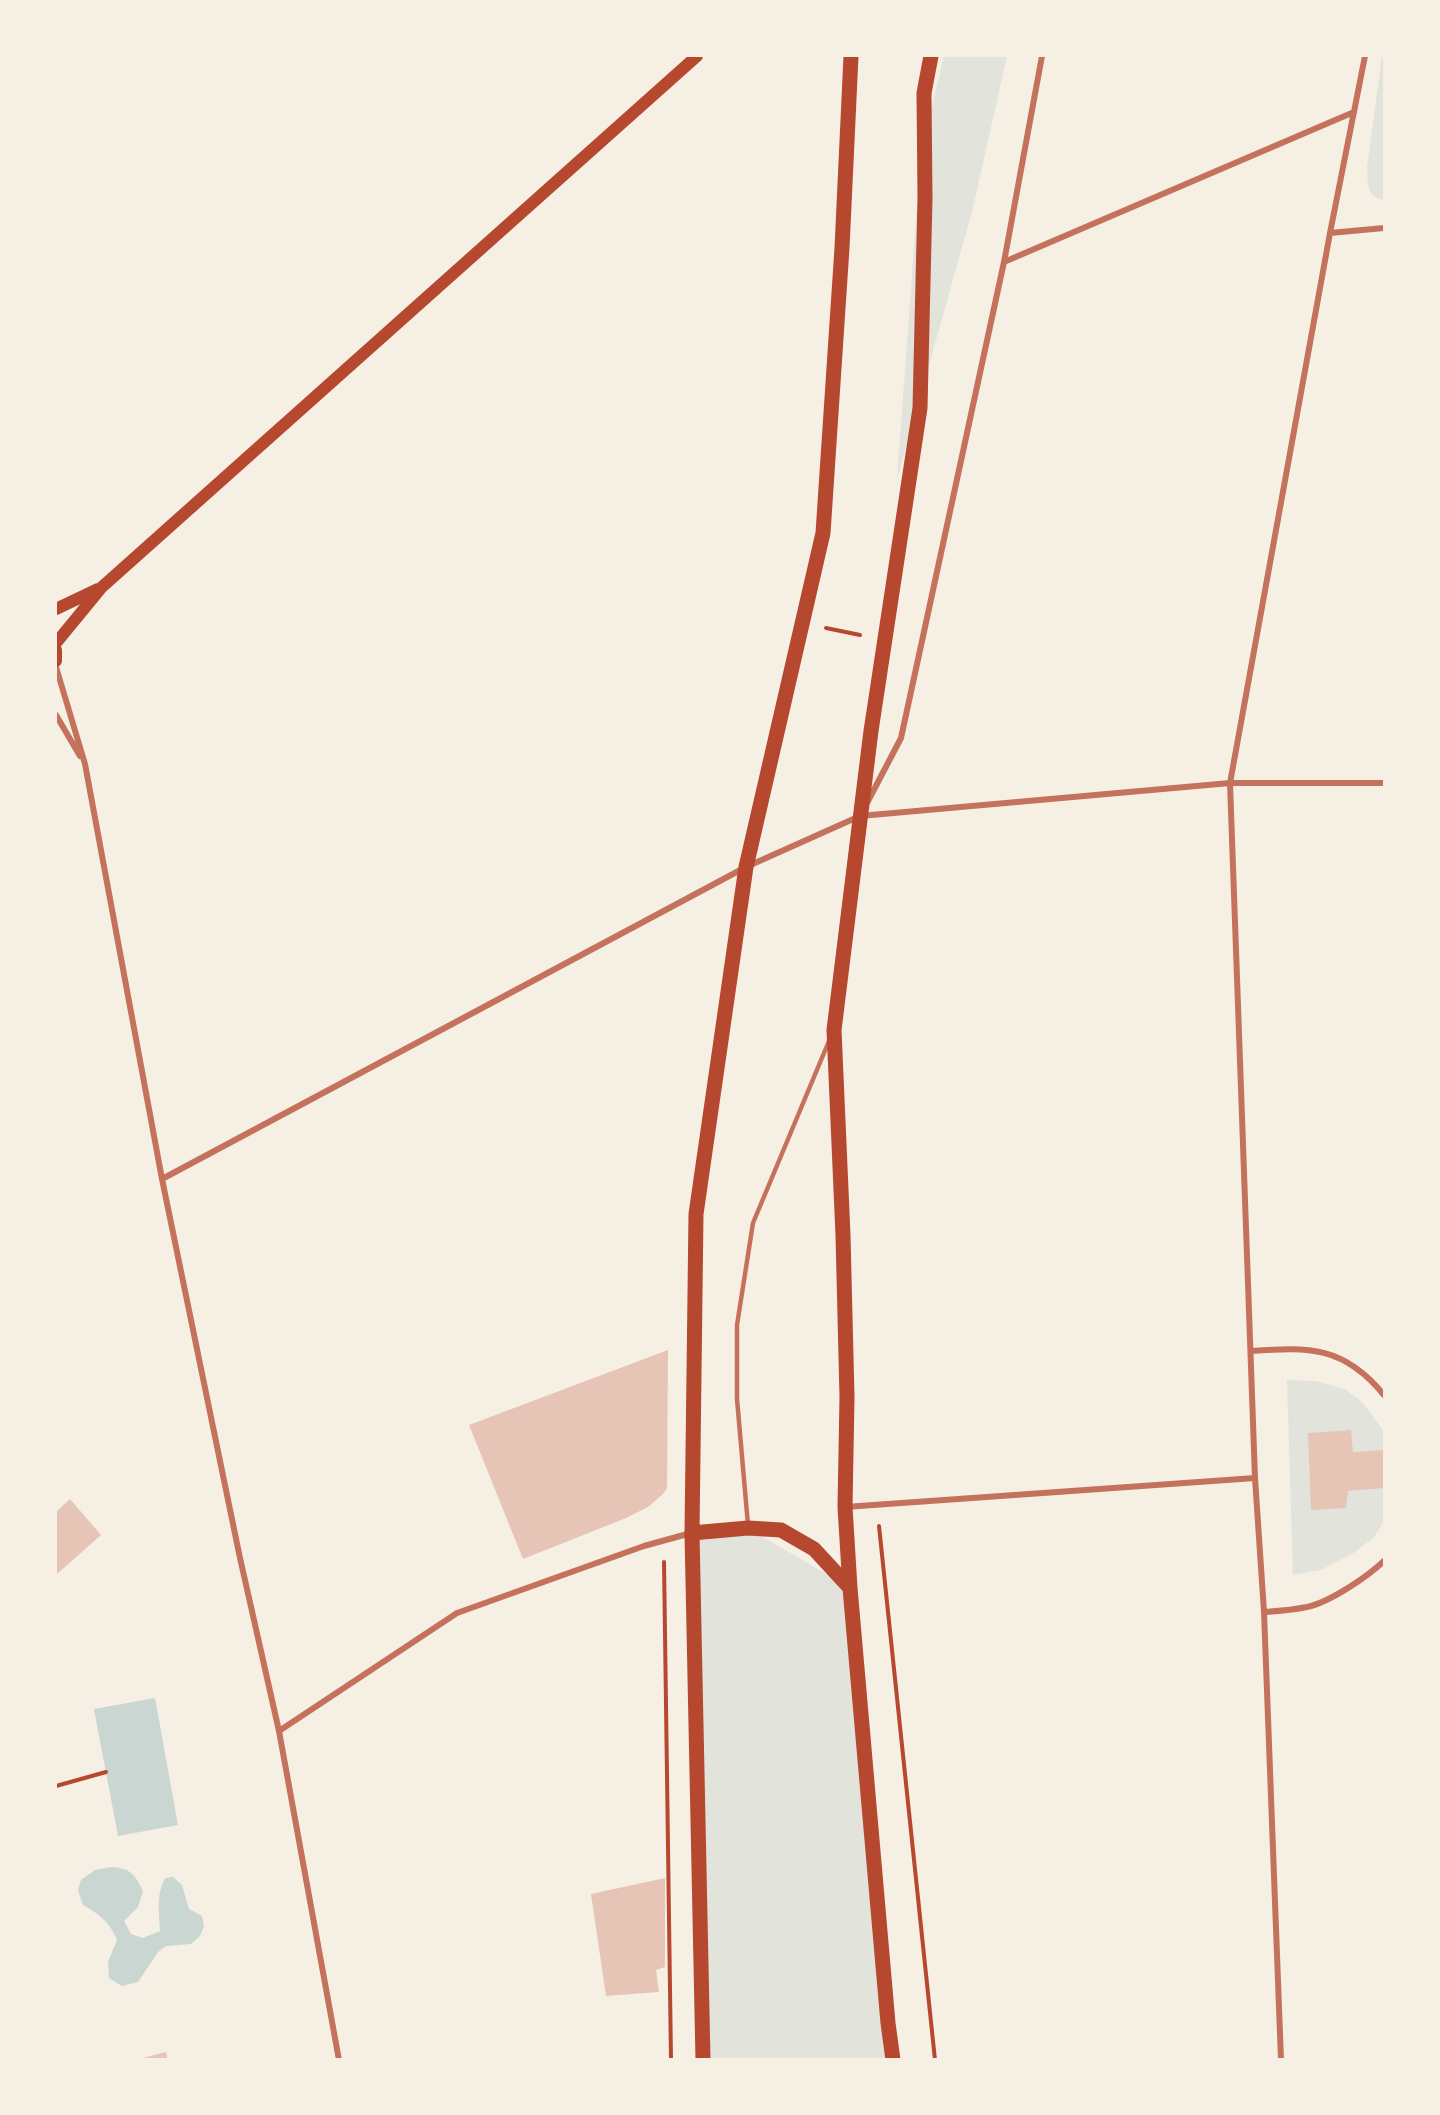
<!DOCTYPE html>
<style>
body{margin:0}
#map{position:relative;width:1440px;height:2115px;overflow:hidden;background:#f6efe4;font-family:Cabin,sans-serif}
canvas{display:block}
.frame{position:absolute;inset:0;border:57px solid #f6efe4;pointer-events:none}
</style>
<div id="map">
<canvas width="1440" height="2115"></canvas>
<div class="frame"></div>
</div>
<script>
const context = document.querySelector('canvas').getContext('2d');
context.lineJoin = 'round';
function fill(path, color) {
  context.fillStyle = color;
  context.fill(path, 'evenodd');
}
function strokePath(path, color, width, dash) {
  context.strokeStyle = color;
  context.lineWidth = width;
  context.lineCap = dash ? 'butt' : 'round';
  context.setLineDash(dash || []);
  context.stroke(path);
}
const green = new Path2D(`
 M944,56H1007L972,212L897,479L921,152Z
 M1382,56H1384V201L1372,195L1368,185L1367,167Z
 M1287,1380L1316,1381L1345,1389L1363,1403L1384,1432L1383,1523L1374,1537L1355,1552L1321,1570L1293,1575Z
 M748,1528L850,1588L893,2059H703L692,1533Z`);
const water = new Path2D(`
 M155,1698L178,1825L118,1836L94,1709Z
 M111,1867C130,1868 135,1874 143,1891L138,1907L124,1921L131,1934L143,1938L160,1931C159,1911 156,1896 165,1878L173,1877L182,1885L189,1909L202,1916L204,1926L200,1936L191,1944L166,1946L158,1952L138,1982L122,1986L109,1978L108,1962L117,1940C110,1922 99,1914 83,1905L78,1890L81,1880L95,1870Z`);
const building = new Path2D(`
 M668,1350L667,1488L663,1494L648,1507L626,1518L523,1559L469,1425Z
 M1351,1430L1353,1452L1384,1450V1488L1348,1491L1346,1508L1311,1510L1308,1433Z
 M70,1499L101,1535L56,1575V1512Z
 M665,1878V1967L656,1970L659,1992L606,1996L591,1894Z
 M166,2052L168,2060H139V2059Z`);
const path = new Path2D(`
 M826,628L860,635
 M879,1526L935,2060
 M664,1562L671,2060
 M56,1786L106,1772`);
const service = new Path2D(`
 M748,1525L737,1399V1325L753,1223L829,1041`);
const minor = new Path2D(`
 M1330,233L1384,228
 M1004,262L1354,112
 M56,667L85,764L162,1179L240,1558L279,1731L339,2060
 M56,715L80,756
 M867,803L901,738L1004,262L1042,56
 M162,1179L746,867L860,816L1230,783H1384
 M1251,1351C1310,1347 1344,1346 1384,1395
 M845,1507L1255,1478
 M1264,1612C1278,1611 1293,1610 1307,1607C1330,1602 1367,1577 1384,1561
 M279,1731L457,1613L644,1546L691,1533
 M1281,2060L1264,1612L1255,1478L1230,783L1330,233L1365,56`);
const secondary = new Path2D(`
 M56,609L98,589
 M56,643L102,587L697,56
 M56,650V661`);
const primary = new Path2D(`
 M692,1533L748,1528L781,1530L814,1549L850,1588
 M703,2060L692,1533L696,1214L746,867L823,533L842,248L851,56
 M893,2060L888,2023L850,1588L845,1507L847,1397L843,1235L834,1030L871,731L920,408L925,198L924,93L931,56`);
fill(green, '#e2e4dc');
fill(water, '#c9d6d2');
fill(building, '#e6c5b7');
strokePath(path, '#b5482f', 4);
strokePath(service, '#c5725c', 4.5);
strokePath(minor, '#c5725c', 6);
strokePath(secondary, '#b5482f', 12);
strokePath(primary, '#b5482f', 15);
</script>
